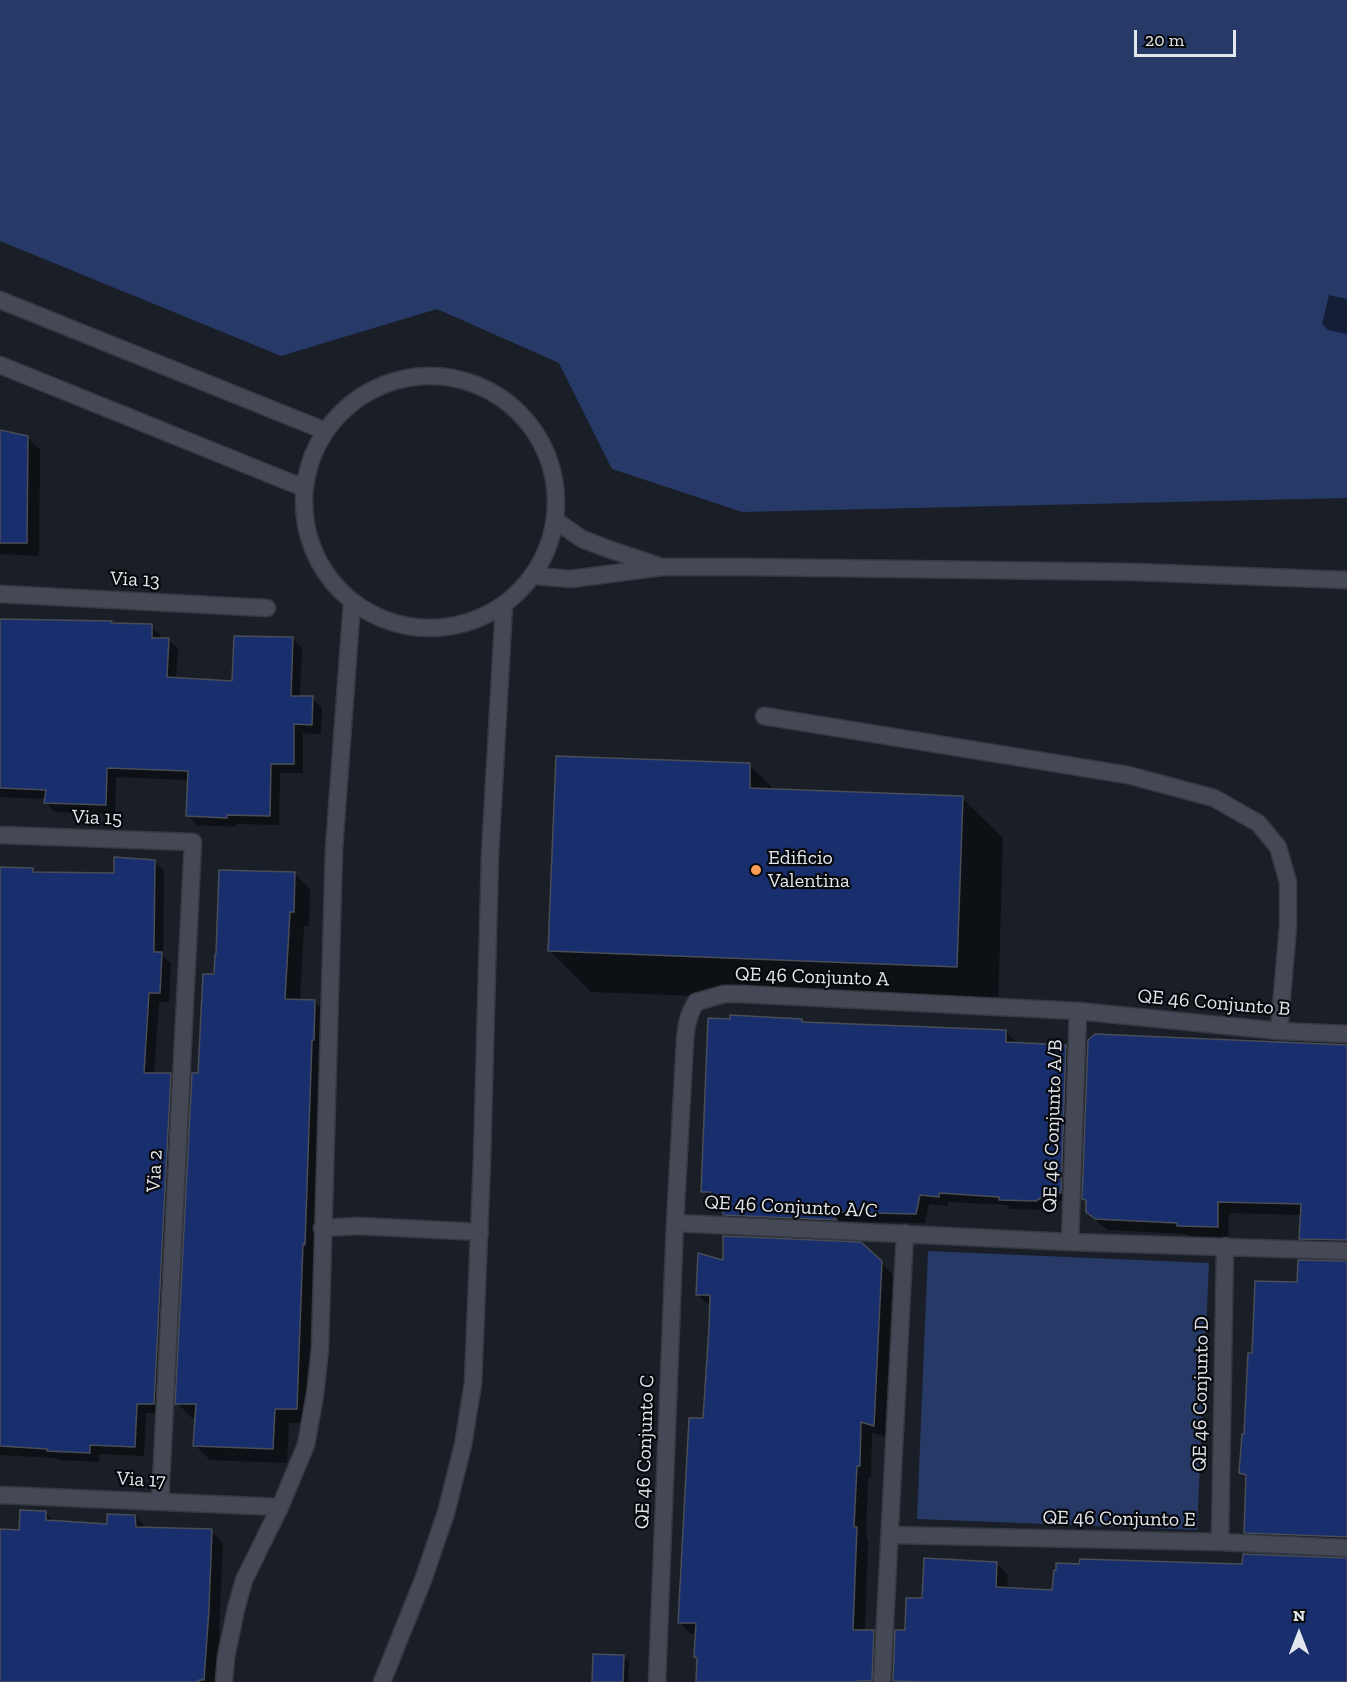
<!DOCTYPE html>
<style>
body{margin:0}
#map{position:relative;width:1347px;height:1682px;overflow:hidden;background:#191e27;font-family:"Zilla Slab",serif}
canvas{display:block}
.north{position:absolute;left:1269px;top:1604px;width:60px;height:60px;-webkit-text-stroke:4px #06080c;paint-order:stroke;rotate:0deg;font-size:16px;font-weight:700;line-height:24px;text-align:center;color:#e3e6ed}
.north::after{content:'';display:block;margin:auto;width:21px;height:27px;background:#e3e6ed;clip-path:polygon(50% 0,100% 100%,50% 72%,0 100%)}
.scale{position:absolute;left:1134px;top:30px;width:102px;height:27px;box-sizing:border-box;border:3px solid #e3e6ed;border-top:0;padding-left:8px;font-size:18px;line-height:21px;white-space:nowrap;color:#e3e6ed;-webkit-text-stroke:4px #06080c;paint-order:stroke}
</style>
<div id="map">
<canvas width="1347" height="1682"></canvas>
<div class="north">N</div>
<div class="scale">20 m</div>
</div>
<script>
const context = document.querySelector('canvas').getContext('2d');
context.lineJoin = 'round';
function fill(path, color) {
  context.fillStyle = color;
  context.fill(path, 'evenodd');
}
function strokePath(path, color, width, dash) {
  context.strokeStyle = color;
  context.lineWidth = width;
  context.lineCap = dash ? 'butt' : 'round';
  context.setLineDash(dash || []);
  context.stroke(path);
}
function write(font, color, halo, rows, align = 'center') {
  context.font = font + ' "Zilla Slab",serif';
  context.lineWidth = 4.5;
  context.setLineDash([]);
  context.textBaseline = 'middle';
  context.strokeStyle = halo;
  context.fillStyle = color;
  for (const [text, x, y, turn = 0] of rows) {
    context.save();
    context.translate(x, y);
    context.rotate((+turn || 0) * Math.PI / 180);
    context.textAlign = isNaN(turn) ? turn : align;
    if (halo) context.strokeText(text, 0, 0);
    context.fillText(text, 0, 0);
    context.restore();
  }
}
const green = new Path2D(`
 M0,0H1347V498L742,512L612,469L559,363L437,309L281,356L0,241Z
 M928,1251L1209,1263L1197,1530L917,1519Z`);
const shadow = new Path2D(`
 M1329,295L1347,299V334L1328,330L1322,324Z
 M0,432L27,437L40,450L39,556L0,554Z
 M0,620L111,623L113,625L151,626L161,636V640H169L178,649L176,679L234,682L292,638L302,648L300,697L312,698L322,708L321,734L303,733V773H280L279,825L236,824V827L197,825L188,815L189,780L116,777L115,814L55,812L45,802L46,799L0,797Z
 M749,765L775,790L962,798L1003,838L998,1007L591,992L550,951Z
 M154,861L164,871L163,956L171,963L169,1002H159L154,1075H170L180,1084L163,1413H146L144,1456L99,1454V1462L59,1460L56,1458L0,1455V868L32,870L35,873L116,874Z
 M295,874L310,889L309,926H304L300,1001H314L329,1016L311,1423H289L287,1463L210,1460L195,1445L196,1418H192L177,1403L200,1075L215,975Z
 M801,1020L805,1024L1005,1031L1015,1041V1044L1066,1047L1075,1056L1070,1202L1062,1200L1046,1210L1010,1209L1007,1205L948,1202V1206L929,1204L925,1223L835,1221L843,1229L734,1224L725,1214V1208H721L703,1191Z
 M1347,1046V1251L1312,1250L1301,1238L1302,1215L1229,1213L1228,1238L1190,1236L1187,1234L1108,1230L1099,1223L1087,1212V1202L1084,1198Z
 M725,1262H881L893,1275L885,1436L872,1433L871,1478L868,1477L866,1537L868,1540L865,1631H874L885,1643L883,1682H697L698,1659L696,1657L697,1634H691L679,1622L705,1420L712,1306H710L698,1295Z
 M1347,1262V1548L1257,1543L1245,1532L1247,1479L1241,1473L1254,1354L1298,1283Z
 M45,1513L55,1522L108,1525L135,1516L147,1529L211,1531L223,1543L217,1682H0V1530L20,1531Z
 M996,1563L1008,1575L1007,1589L1347,1682H896L894,1680L906,1631L924,1600Z
 M624,1657L629,1662L628,1682H594Z`);
const building = new Path2D(`
 M0,430L28,436L27,543H0Z
 M0,619L112,621L111,623L152,624V638H169L167,677L232,681L234,636L293,637L291,696H313L312,725L294,724V764H271L270,816L227,815V818L186,816L188,771L107,768L106,805L44,803L46,790L0,788Z
 M556,756L750,763V788L963,796L957,967L548,951Z
 M114,857L155,860L154,952H162L160,993H149L144,1073H171L154,1404H137L135,1447L90,1445V1453L47,1451V1449L0,1446V867L33,868V872L114,873Z
 M219,870L295,872L294,912H290L285,999L315,1000L314,1040H312L305,1245L303,1244L297,1409H275L273,1449L193,1446L196,1404H175L192,1073H198L203,974H214L215,954H216Z
 M730,1015L802,1019V1022L1006,1030V1042L1066,1045L1061,1193L1052,1191L1036,1201L999,1200V1197L939,1193V1197L920,1195L916,1214L828,1212L837,1220L723,1215V1200L710,1199V1192H701L708,1018L730,1019Z
 M1095,1034L1347,1045V1240L1299,1239L1301,1204L1218,1202V1227L1177,1226V1223L1095,1219L1086,1212V1200L1082,1199L1088,1040Z
 M723,1236L861,1242L882,1261L874,1426L861,1422L860,1466H857L854,1527H857L853,1630H874L872,1681H858V1682H696L697,1658L694,1657L696,1623H678L689,1418H703L709,1328L710,1295H696L698,1253L723,1260Z
 M1298,1260L1347,1261V1537L1244,1533L1246,1475L1239,1473L1242,1434H1244L1248,1353H1252L1255,1281L1297,1282Z
 M20,1510L46,1511V1520L107,1524V1514L135,1515L136,1527L212,1529L209,1609L204,1680H199V1682H0V1529L19,1530Z
 M1243,1554L1347,1558V1682H927L893,1681L895,1630H905L906,1598H922L924,1558L997,1562L996,1587L1052,1590L1054,1570H1056V1563L1079,1564L1080,1559L1242,1564Z
 M593,1654L624,1655L623,1682H592Z`);
const service = new Path2D(`
 M764,716L1128,775L1214,798L1258,823L1278,847L1288,882V926L1279,1031`);
const minor = new Path2D(`
 M555,520L582,539L611,550L656,565
 M535,576L571,579L662,567H748L1135,572L1347,580
 M0,594L267,608
 M0,835L193,842L160,1502
 M675,1223L1070,1242L1347,1251
 M1070,1242L1078,1011
 M0,1495L280,1507
 M890,1535L1220,1542L1347,1548
 M1220,1542L1225,1246
 M657,1682L675,1223L685,1041C686,1026 688,1015 696,1002L724,994H740L1078,1011L1279,1031L1347,1034
 M882,1682L905,1233`);
const tertiary = new Path2D(`
 M0,300L323,430
 M0,365L304,488
 M304 502a126 126 0 1 1 252 0a126 126 0 1 1-252 0Z
 M322,1228L358,1226L480,1232
 M224,1682L226,1657L236,1609L244,1580L280,1507L306,1445L315,1395L320,1349L334,849L352,602
 M382,1682L423,1580L446,1513L463,1445L473,1383L482,1160L490,855L504,606`);
const markers = [
 [756,870,6,"#fd9d55"]
];
const streetNames = [
 ["Via 13",135,580,3],
 ["Via 15",97,818,2],
 ["QE 46 Conjunto A",812,977,2],
 ["QE 46 Conjunto B",1214,1003,5],
 ["QE 46 Conjunto A/B",1053,1126,-88],
 ["Via 2",155,1171,-87],
 ["QE 46 Conjunto A/C",791,1207,3],
 ["QE 46 Conjunto D",1201,1394,-89],
 ["QE 46 Conjunto C",645,1452,-88],
 ["Via 17",141,1480,3],
 ["QE 46 Conjunto E",1119,1519,1]
];
const poiNames = [
 ["Edificio",768,858],
 ["Valentina",768,881]
];
fill(green, '#263967');
fill(shadow, '#0007');
fill(building, '#192f6d');
strokePath(building, '#484d58', 1.5);
strokePath(service, '#363941', 19);
strokePath(minor, '#363941', 19);
strokePath(tertiary, '#363941', 19);
strokePath(service, '#444955', 16);
strokePath(minor, '#444955', 16);
strokePath(tertiary, '#444955', 16);
for (const [x, y, r, color] of markers) {
  const dot = new Path2D();
  dot.arc(x, y, r, 0, 2 * Math.PI);
  context.fillStyle = color;
  context.fill(dot);
  strokePath(dot, '#06080c', 2);
}
write('20px', '#e3e6ed', '#06080c', streetNames);
write('20px', '#e3e6ed', '#06080c', poiNames, 'left');
</script>
